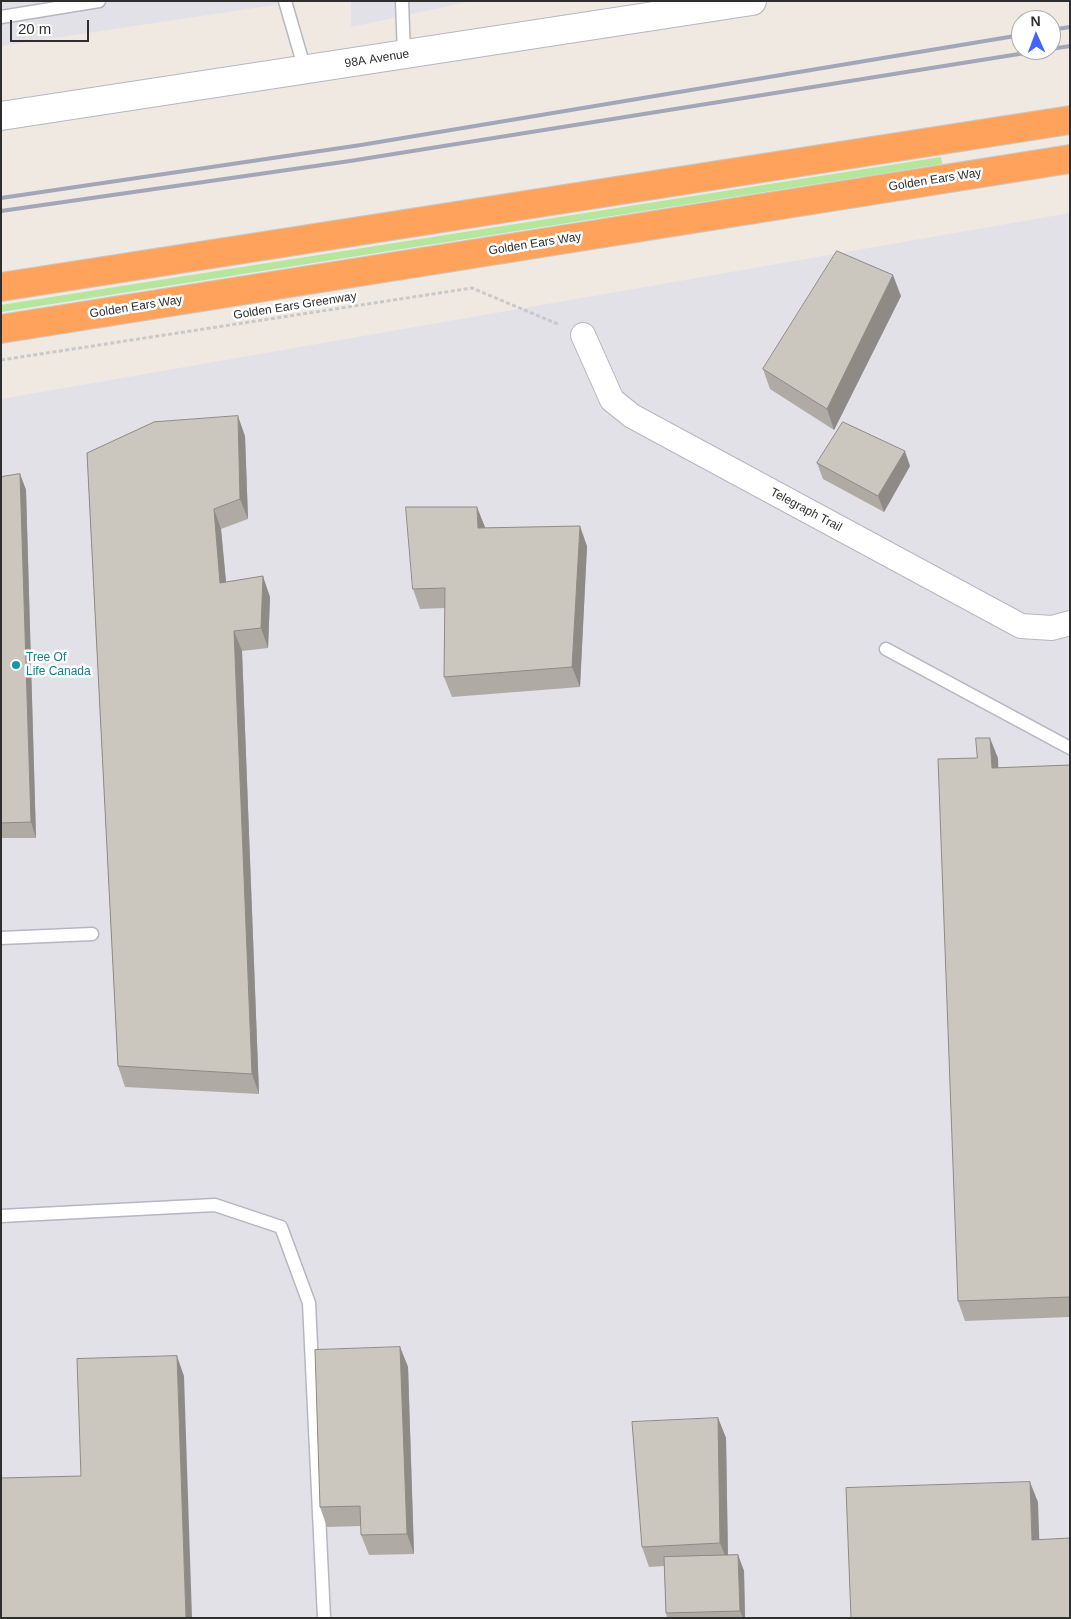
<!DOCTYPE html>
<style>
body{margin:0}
#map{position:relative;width:1071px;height:1619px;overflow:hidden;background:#efe9e1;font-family:Helvetica,sans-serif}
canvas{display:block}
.frame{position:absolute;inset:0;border:2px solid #2e2e2e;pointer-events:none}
.north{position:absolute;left:1011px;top:10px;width:50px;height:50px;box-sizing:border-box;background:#fff;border:1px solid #ababab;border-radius:50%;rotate:358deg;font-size:14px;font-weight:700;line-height:20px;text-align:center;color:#2e2e2e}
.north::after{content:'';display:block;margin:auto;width:18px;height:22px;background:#4264fb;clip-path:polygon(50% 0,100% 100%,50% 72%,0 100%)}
.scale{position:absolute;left:10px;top:20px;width:79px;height:22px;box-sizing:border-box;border:2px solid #2e2e2e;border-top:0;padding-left:6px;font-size:15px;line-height:18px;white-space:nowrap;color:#2e2e2e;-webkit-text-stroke:4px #fff;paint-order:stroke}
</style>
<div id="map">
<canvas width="1071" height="1619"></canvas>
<div class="frame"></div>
<div class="north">N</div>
<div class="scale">20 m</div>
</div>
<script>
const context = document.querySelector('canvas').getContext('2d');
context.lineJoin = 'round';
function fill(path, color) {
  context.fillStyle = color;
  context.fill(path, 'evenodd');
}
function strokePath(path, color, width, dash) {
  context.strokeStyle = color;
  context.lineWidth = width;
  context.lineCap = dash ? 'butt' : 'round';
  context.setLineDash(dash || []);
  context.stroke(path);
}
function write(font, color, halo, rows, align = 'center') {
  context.font = font + ' Helvetica,sans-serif';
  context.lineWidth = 5;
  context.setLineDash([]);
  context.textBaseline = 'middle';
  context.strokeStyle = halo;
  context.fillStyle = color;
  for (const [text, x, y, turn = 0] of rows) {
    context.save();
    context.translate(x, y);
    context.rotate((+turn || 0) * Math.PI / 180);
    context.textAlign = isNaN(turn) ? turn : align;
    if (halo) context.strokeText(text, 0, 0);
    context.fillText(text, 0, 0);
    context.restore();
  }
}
const industrial = new Path2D(`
 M1,1H301L1,46Z
 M351,1H472L351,27Z
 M1070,213V1618H1V399Z`);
const green = new Path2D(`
 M941,157L942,164L905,170L1,312V305Z`);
const path = new Path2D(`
 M1,360L472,288L560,325`);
const service = new Path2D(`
 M285,1L305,70
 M402,1L404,55
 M1,17L99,1
 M886,649L1070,748
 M1,938L92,934
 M1,1216L215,1205L281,1227L309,1303L324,1618`);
const minor = new Path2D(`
 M583,335L612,400L632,416L1021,626L1052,628L1070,623`);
const tertiary = new Path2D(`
 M1,116L752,1`);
const motorway = new Path2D(`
 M1,287L1070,120
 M1,329L1070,159`);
const rail = new Path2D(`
 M1051,30L1070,27
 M1051,49L1070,46
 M1,198L361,145L1021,35
 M1,211L350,161L1044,50`);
const wall = new Path2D(`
 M901,296L834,430L770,389L763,369Z
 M245,436L248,519L221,529L226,582L270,597L268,648L242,651L259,1094L125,1087L118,1066L87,453Z
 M817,463L910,466L884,512L823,479Z
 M20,474L26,490L36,838H1V477Z
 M485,527V528L587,546L580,687L452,697L444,677L445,608L420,609L413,589Z
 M998,758V768L1070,765V1317L965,1321L958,1301Z
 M400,1347L408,1367L414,1554L369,1555L361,1535V1526L327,1527L320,1507Z
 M718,1418L726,1438L728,1555H738L744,1571L745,1618H667L666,1613L664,1566L649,1567L642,1547Z`);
const shadedWall = new Path2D(`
 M893,275L901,296L834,430L827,409Z
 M238,416L245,436L248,519L240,499Z
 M905,451L910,466L884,512L878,496Z
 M20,474L26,490L36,838L31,822Z
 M477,507L485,527L486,548L478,528Z
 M214,509L221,529L228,603L220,583Z
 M580,526L587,546L580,687L572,667Z
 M263,576L270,597L268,648L261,628Z
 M234,631L242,651L259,1094L252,1074Z
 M990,738L998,758L999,788L992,768Z
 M400,1347L408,1367L414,1554L407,1534Z
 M177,1356L184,1376L192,1618H186Z
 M718,1418L726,1438L728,1563L720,1543Z
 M1030,1482L1038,1502L1040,1560L1032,1540Z
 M738,1555L744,1571L745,1618H743L740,1611Z`);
const building = new Path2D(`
 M837,251L893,275L827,409L763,369Z
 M238,416L240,499L214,509L220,583L263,576L261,628L234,631L252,1074L118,1066L87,453L154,422Z
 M843,422L905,451L878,496L817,463Z
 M20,474L31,822L1,823V477Z
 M406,507H477L478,528L580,526L572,667L444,677L445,588L413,589Z
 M976,738H990L992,768L1070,765V1297L958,1301L938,759L977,758Z
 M400,1347L407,1534L361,1535L360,1506L320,1507L315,1350Z
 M177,1356L186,1618H1V1478L81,1476L77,1359Z
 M718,1418L720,1543L642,1547L632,1422Z
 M1030,1482L1032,1540L1070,1538V1618H851L846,1488Z
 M738,1555L740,1611L666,1613L664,1557Z`);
const markers = [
 [16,665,5,"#0f9aa8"]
];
const streetNames = [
 ["98A Avenue",377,59,-9],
 ["Golden Ears Way",935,180,-9],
 ["Golden Ears Way",535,244,-9],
 ["Golden Ears Greenway",295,306,-9],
 ["Golden Ears Way",136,307,-9],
 ["Telegraph Trail",806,510,28]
];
const cultureNames = [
 ["Tree Of",26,658],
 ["Life Canada",26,672]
];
fill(industrial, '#e3e1e8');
fill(green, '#b6e59e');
strokePath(service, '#b4b7c1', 15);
strokePath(minor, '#b4b7c1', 26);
strokePath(tertiary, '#b4b7c1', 30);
strokePath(motorway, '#c9c9c9', 30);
strokePath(path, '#c9c9c9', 3, [4, 2.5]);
strokePath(service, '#fff', 12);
strokePath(minor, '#fff', 24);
strokePath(tertiary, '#fff', 28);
strokePath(motorway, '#ffa35c', 28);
strokePath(rail, '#a3a6b8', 4);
fill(wall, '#afaba4');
fill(shadedWall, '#8e8b86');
fill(building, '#cbc7bf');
strokePath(building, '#8e8b86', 1);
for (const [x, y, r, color] of markers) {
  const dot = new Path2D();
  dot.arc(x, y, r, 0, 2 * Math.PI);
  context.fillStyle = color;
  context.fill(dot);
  strokePath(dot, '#fff', 2);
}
write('12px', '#2e2e2e', '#fff', streetNames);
write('12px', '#0d838f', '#fff', cultureNames, 'left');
</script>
